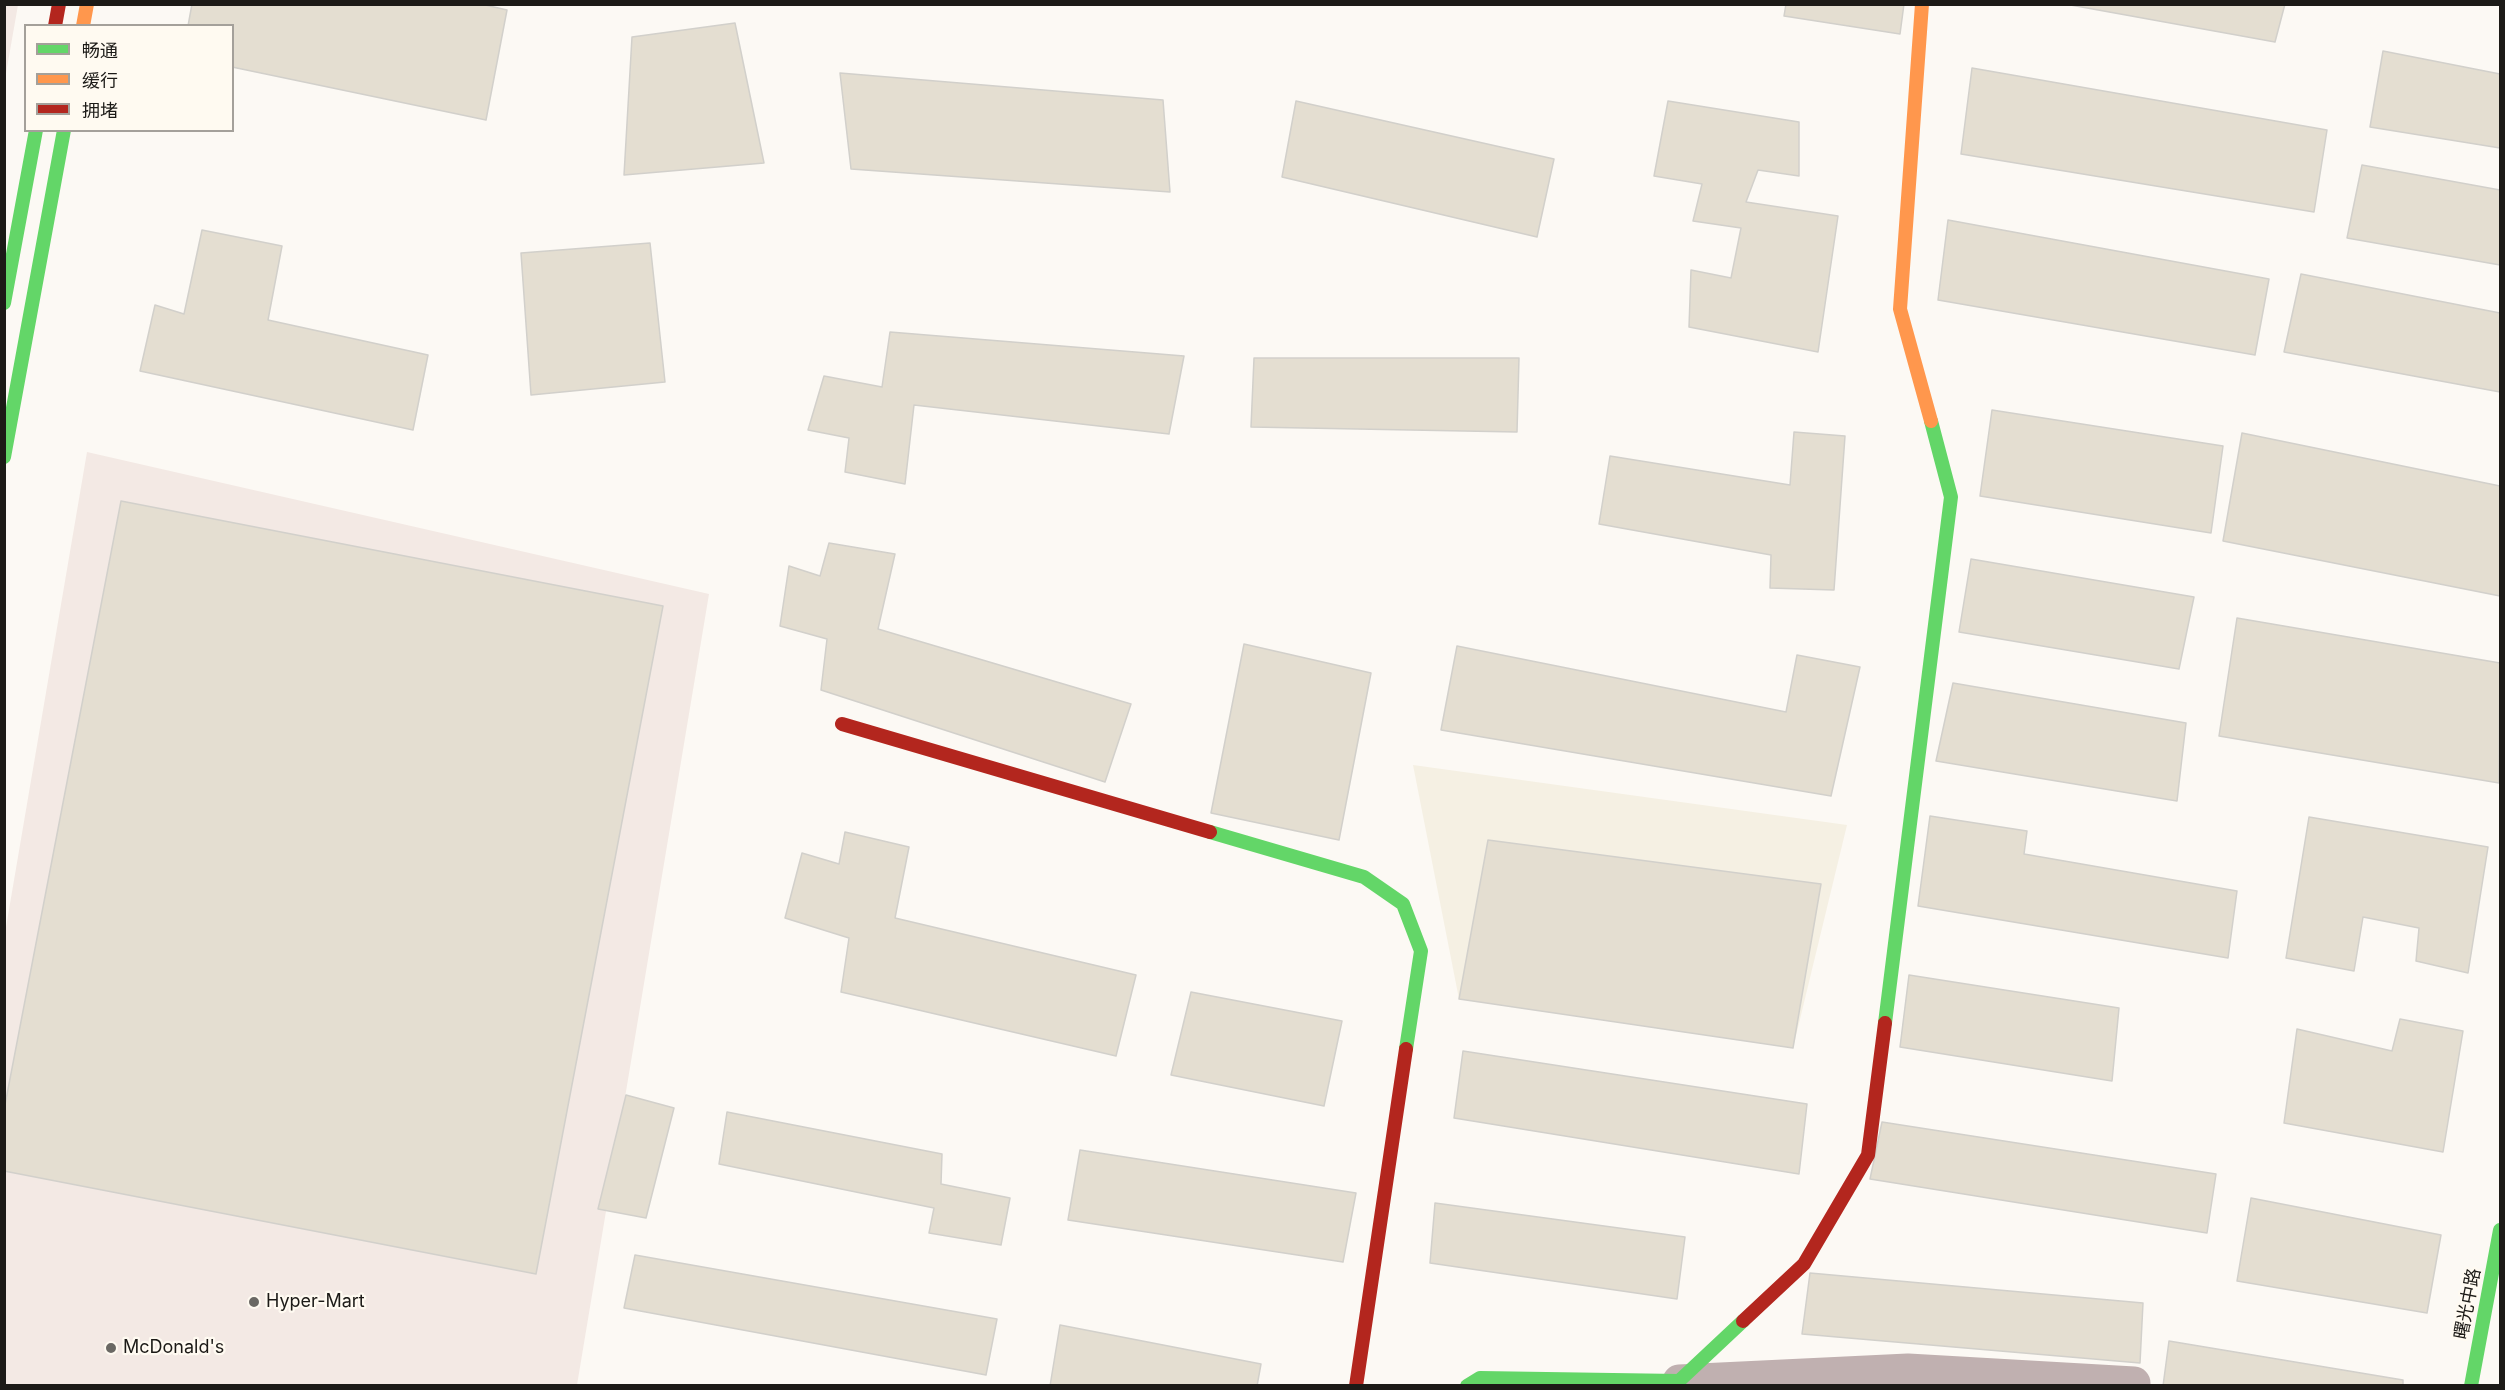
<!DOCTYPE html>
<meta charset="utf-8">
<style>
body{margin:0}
#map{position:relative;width:2505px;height:1390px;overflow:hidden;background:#fcf9f4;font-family:Inter,"Noto Sans SC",sans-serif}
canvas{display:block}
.frame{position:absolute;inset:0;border:6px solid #1c1a17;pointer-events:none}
.legend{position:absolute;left:24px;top:24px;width:210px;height:108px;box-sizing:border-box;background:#fffaf1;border:2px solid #a4a09a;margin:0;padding:8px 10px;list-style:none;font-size:18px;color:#1c1a17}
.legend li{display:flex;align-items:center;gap:12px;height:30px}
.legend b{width:30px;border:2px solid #a4a09a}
</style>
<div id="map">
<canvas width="2505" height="1390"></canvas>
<div class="frame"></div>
<ul class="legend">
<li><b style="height:8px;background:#63d668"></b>畅通</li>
<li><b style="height:8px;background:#ff974d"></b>缓行</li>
<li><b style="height:8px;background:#b3261e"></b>拥堵</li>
</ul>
</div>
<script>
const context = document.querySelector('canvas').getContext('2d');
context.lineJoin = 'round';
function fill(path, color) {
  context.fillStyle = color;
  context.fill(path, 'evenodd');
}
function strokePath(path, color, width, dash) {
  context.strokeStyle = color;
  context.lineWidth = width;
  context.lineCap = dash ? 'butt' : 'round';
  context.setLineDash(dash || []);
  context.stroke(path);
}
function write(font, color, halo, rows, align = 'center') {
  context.font = font + ' Inter,"Noto Sans SC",sans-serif';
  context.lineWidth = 4.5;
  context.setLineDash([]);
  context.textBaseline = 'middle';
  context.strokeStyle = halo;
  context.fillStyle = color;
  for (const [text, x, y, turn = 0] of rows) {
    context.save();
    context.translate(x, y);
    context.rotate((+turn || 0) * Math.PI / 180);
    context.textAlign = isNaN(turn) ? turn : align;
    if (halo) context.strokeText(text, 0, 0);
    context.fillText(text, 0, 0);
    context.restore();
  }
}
const commercial = new Path2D(`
 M5,4L18,5L5,79L4,5Z
 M87,452L709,594L577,1385L5,1386V933Z`);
const built = new Path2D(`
 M1413,765L1847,825L1793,1048L1459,999Z`);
const building = new Path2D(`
 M192,4H481L507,10L486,120L232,67V26H188Z
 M1786,4H1904L1900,34L1784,16Z
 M2065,4H2285L2275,42Z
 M735,23L764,163L624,175L632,37Z
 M2383,51L2500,74V148L2370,127Z
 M1972,68L2327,130L2314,212L1961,154Z
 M840,73L1163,100L1170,192L851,169Z
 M1296,101L1554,159L1537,237L1282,177Z
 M1668,101L1799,122V176L1758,170L1746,202L1838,216L1818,352L1689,327L1691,270L1731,278L1741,228L1693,221L1702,184L1654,176Z
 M2362,165L2500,190V265L2347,238Z
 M1948,220L2269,279L2255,355L1938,300Z
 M202,230L282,246L268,320L428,355L413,430L140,371L155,305L184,314Z
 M650,243L665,382L531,395L521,253Z
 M2301,274L2500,313V392L2284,352Z
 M890,332L1184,356L1169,434L914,405L905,484L845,472L849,438L808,430L824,376L882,387Z
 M1254,358H1519L1517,432L1251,427Z
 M1992,410L2223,446L2211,533L1980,496Z
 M1794,432L1845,436L1834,590L1770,588L1771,555L1599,524L1610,456L1790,485Z
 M2242,433L2500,486V596L2223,541Z
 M121,501L663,606L536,1274L4,1171V1110Z
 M829,543L895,554L878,629L1131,704L1105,782L821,690L827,639L780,626L789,566L820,576Z
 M1971,559L2194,597L2179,669L1959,632Z
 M2237,618L2500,663L2499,783L2219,736Z
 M1244,644L1371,673L1339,840L1211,813Z
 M1457,646L1786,712L1797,655L1860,667L1831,796L1441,730Z
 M1953,683L2186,723L2177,801L1936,761Z
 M1930,816L2027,831L2024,854L2237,891L2228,958L1918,906Z
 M2309,817L2488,847L2468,973L2416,961L2419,928L2363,917L2354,971L2286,958Z
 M845,832L909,847L895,918L1136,975L1116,1056L841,992L849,938L785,918L802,853L839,864Z
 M1488,840L1821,884L1793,1048L1459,999Z
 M1909,975L2119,1008L2112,1081L1900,1047Z
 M1191,992L1342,1021L1324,1106L1171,1075Z
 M2400,1019L2463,1031L2443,1152L2284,1123L2297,1029L2392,1051Z
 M1463,1051L1807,1104L1799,1174L1454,1118Z
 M626,1095L674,1108L646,1218L598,1209Z
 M727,1112L942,1154L941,1184L1010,1198L1001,1245L929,1233L934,1208L719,1164Z
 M1882,1122L2216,1174L2207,1233L1870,1179Z
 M1080,1150L1356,1193L1343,1262L1068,1220Z
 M2251,1198L2441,1235L2427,1313L2237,1281Z
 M1435,1203L1685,1237L1677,1299L1430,1263Z
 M635,1255L997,1319L986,1375L624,1308Z
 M1810,1273L2143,1303L2140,1363L1802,1334Z
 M1060,1325L1261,1364L1257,1386H1050Z
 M2169,1341L2403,1380V1386H2163Z`);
const street = new Path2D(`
 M1679,1381L1908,1370L2134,1383V1386`);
const fast = new Path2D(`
 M4,303L36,130
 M4,457L64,130
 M1210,832L1364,877L1403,904L1421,951L1406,1049
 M1885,1023L1951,497L1931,421
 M1467,1386L1480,1378L1679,1381L1743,1321
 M2471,1386L2500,1230`);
const slow = new Path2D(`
 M1922,4L1900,309L1931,421
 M83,26L87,4`);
const jam = new Path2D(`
 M55,26L59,4
 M842,724L1210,832
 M1743,1321L1804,1264L1868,1155L1885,1023
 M1356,1386L1406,1049`);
const markers = [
 [254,1302,6,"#6a6864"],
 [111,1348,6,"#6a6864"]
];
const poiNames = [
 ["Hyper-Mart",266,1302],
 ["McDonald's",123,1348]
];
const streetNames = [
 ["曙光中路",2468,1304,-79]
];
fill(commercial, '#f3e9e4');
fill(built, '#f5f0e3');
fill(building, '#e4ded1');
strokePath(building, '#d2d0cb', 1.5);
strokePath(street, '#c0b0b0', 33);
strokePath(fast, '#63d668', 14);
strokePath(slow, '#ff974d', 14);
strokePath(jam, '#b3261e', 14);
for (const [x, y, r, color] of markers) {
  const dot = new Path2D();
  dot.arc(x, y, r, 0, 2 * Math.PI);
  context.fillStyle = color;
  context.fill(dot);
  strokePath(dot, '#fffaf1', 2);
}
write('18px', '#1c1a17', '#fffaf1', poiNames, 'left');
write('18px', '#1c1a17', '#fffaf1', streetNames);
</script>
